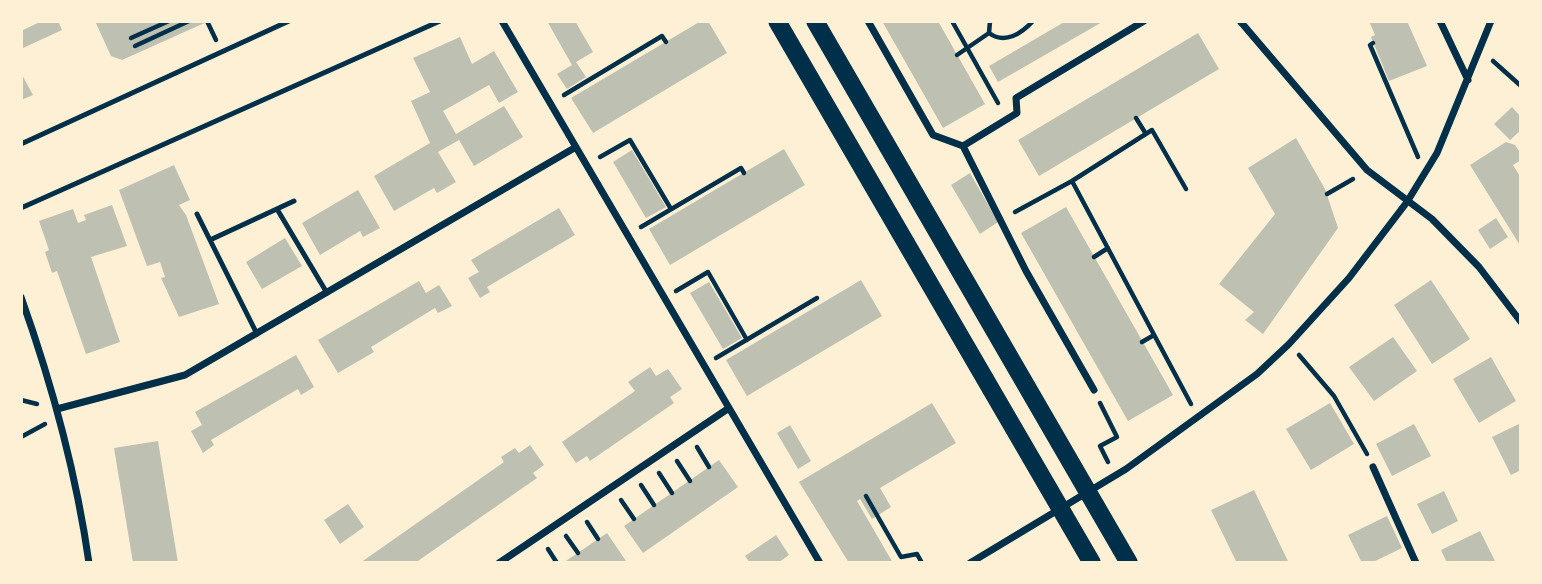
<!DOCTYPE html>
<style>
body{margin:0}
#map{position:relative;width:1542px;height:584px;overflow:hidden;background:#fdf0d5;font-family:Arial,sans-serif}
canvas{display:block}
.frame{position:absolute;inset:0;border:23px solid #fdf0d5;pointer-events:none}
</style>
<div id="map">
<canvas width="1542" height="584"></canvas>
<div class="frame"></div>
</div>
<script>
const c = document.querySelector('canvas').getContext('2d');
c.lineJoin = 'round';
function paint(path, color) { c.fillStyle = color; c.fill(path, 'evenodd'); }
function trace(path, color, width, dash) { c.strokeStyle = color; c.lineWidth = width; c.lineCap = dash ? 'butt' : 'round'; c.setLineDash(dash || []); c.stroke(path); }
const building = new Path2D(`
 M42,21H58L62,30L21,49V31Z
 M95,21H209L122,60L111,56Z
 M547,21H575L593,52L576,62L586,77L567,89L557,74L572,65Z
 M701,21H708L727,53L593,133L571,98Z
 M882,21H938L985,104L943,128Z
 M1066,21H1104L998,82L989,66Z
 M1369,21H1407L1427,66L1389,81L1371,37L1375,35Z
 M1198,33L1219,69L1039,176L1018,140Z
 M460,37L472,64L494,51L518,92L499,103L489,85L443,111L456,134L504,106L523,137L474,166L459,140L438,152L456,182L437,193L434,188L394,211L374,176L430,143L411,101L430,92L413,58Z
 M21,73L33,95L21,100Z
 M1512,107L1521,117V130L1510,140L1494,124Z
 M1296,138L1325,189L1338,228L1263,334L1245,320L1254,312L1219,284L1275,214L1248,168Z
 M1506,142L1515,145L1521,154V160L1513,165L1521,178V247L1470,165Z
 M784,149L805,185L670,265L649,229Z
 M632,150L666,207L646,218L613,162Z
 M174,165L190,200L179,205L186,215L219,304L179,317L161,278L165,277L160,262L147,266L119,190Z
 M970,173L998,222L980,234L951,185Z
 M358,190L380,228L363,237L360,231L320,255L302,223Z
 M112,205L127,246L91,257L120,342L86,354L57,271L52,273L45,252L49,250L39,221L73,209L78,223L86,220L84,215Z
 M1066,207L1173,395L1128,421L1021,233Z
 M559,208L575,235L487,287L490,292L480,298L468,278L479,272L471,260Z
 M1496,218L1508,237L1490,249L1478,230Z
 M285,238L302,266L262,289L246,262Z
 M861,280L882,316L747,396L726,360Z
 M1431,280L1470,339L1432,364L1394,305Z
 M419,281L426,293L439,285L452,306L438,313L435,308L371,347L374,352L338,373L318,340Z
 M709,282L742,338L723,349L690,293Z
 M1393,337L1417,371L1374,401L1349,367Z
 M296,355L314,387L301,395L298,389L211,440L214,445L203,453L191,431L202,425L195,412Z
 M1491,357L1516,401L1479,423L1453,379Z
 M650,367L656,376L668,369L682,389L670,397L674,403L590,461L587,456L576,463L562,442L635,391L628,382Z
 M932,403L956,443L880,488L891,507L872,519L860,499L857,501L893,563H849L799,482Z
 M1330,403L1354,444L1311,470L1286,429Z
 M1521,423V470L1511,475L1492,437Z
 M1414,424L1431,456L1392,476L1376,444Z
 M790,425L811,461L798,469L777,433Z
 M158,441L178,563H133L114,448Z
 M530,445L544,465L533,473L537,478L415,563H360L504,462L501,457L515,448L519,453Z
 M719,460L738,487L643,553L624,526Z
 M1254,490L1284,553L1289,563H1237L1211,510Z
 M1444,491L1458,521L1432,534L1417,504Z
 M348,504L364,527L340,544L324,520Z
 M1387,516L1402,548L1371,563H1362L1348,535Z
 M1480,531L1496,563H1447L1441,550Z
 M607,533L626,561L563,563Z
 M776,535L789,555L778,563H750L745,556Z`);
const path = new Path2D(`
 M207,21L216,40
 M952,21L998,103
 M990,21L989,33C1005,45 1022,33 1033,21
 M131,38L169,21
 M1373,43L1370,45L1418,157
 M135,46L189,21
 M957,55L989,33
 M1493,61L1521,86
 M564,95L662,36L666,42
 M1136,118L1146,134
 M600,157L630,140L671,209
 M1072,181L1152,130L1186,189
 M1327,194L1353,179
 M1015,212L1072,181L1191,404
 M641,227L741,168L744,173
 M1094,257L1108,248
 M676,291L708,272L747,340
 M1142,342L1154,335
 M1299,355L1334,396L1367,454
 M716,358L817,298
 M21,400L37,404
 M1100,403L1117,437L1100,446L1108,462
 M21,437L45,424
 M697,447L709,467
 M677,461L690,481
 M659,473L672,493
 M641,485L654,505
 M866,496L901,557L917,554L922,563
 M621,500L634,519
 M587,522L598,539
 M566,536L578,553
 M548,549L557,563`);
const service = new Path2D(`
 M21,144L289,21
 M21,208L440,21
 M277,209L327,293
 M197,214L257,334
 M210,240L294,201`);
const minor = new Path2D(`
 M502,21L820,563
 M868,21L933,135L963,146L1026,271L1094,390
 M1240,21L1367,170L1432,219L1479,267L1521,322
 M1440,21L1468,80
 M963,146L1017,113L1016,98L1144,21
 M21,297C52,384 76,472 89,563
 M57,409L185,375L576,147
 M1373,467L1416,563
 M499,563L729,408
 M970,563L1126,469L1257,374L1289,344L1349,278L1407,202L1437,153L1491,21`);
const primary = new Path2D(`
 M777,21L1092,563
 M815,21L1129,563`);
paint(building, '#bec0b2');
trace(path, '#003049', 4.5);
trace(service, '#003049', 5);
trace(minor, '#003049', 7);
trace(primary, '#003049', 18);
</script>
